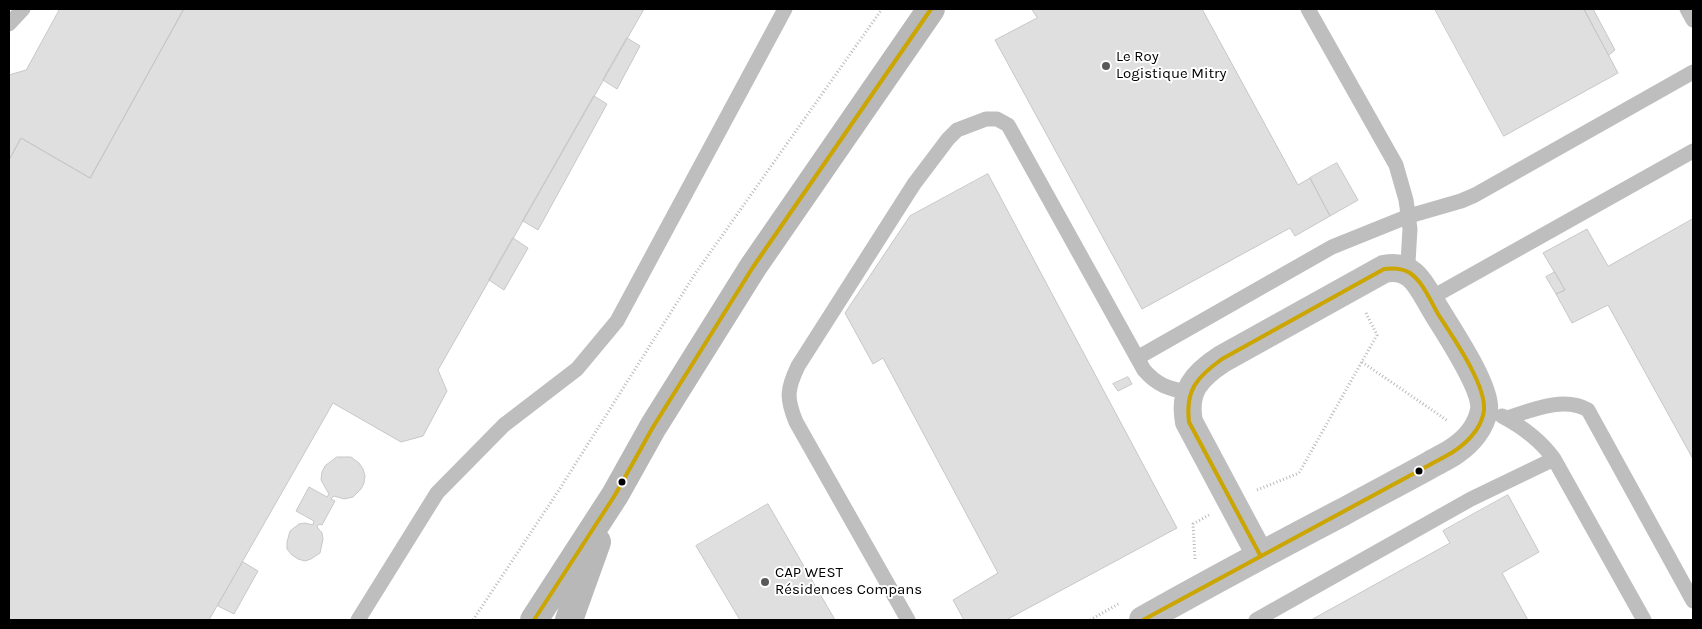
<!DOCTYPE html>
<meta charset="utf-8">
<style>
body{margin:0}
#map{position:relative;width:1702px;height:629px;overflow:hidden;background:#fff;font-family:Karla,sans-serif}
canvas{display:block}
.frame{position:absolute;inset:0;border:10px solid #000;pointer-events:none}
</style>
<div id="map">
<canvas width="1702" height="629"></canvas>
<div class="frame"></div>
</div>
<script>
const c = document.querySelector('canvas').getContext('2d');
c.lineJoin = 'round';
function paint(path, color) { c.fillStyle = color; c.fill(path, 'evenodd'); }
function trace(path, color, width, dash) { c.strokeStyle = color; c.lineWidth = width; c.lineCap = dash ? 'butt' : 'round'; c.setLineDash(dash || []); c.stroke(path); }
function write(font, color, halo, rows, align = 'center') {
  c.font = font + ' Karla,sans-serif'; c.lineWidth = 4; c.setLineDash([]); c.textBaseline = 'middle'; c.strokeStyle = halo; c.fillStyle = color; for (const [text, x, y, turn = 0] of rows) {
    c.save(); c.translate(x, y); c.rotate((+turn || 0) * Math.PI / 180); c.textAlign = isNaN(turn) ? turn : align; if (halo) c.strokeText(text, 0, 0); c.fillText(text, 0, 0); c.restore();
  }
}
const building = new Path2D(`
 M60,9H184L90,178L21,138L9,160V75L26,70Z
 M184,9H644L438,370L447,391L423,436L401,442L333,403L209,620H9V160L21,138L90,178Z
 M1032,9H1202L1298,185L1310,178L1330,216L1295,236L1290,228L1142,309L995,40L1037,18Z
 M1435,9H1584L1618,73L1504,136Z
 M1584,9H1593L1615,50L1609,55Z
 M627,38L640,46L617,89L603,80Z
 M594,96L607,104L538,230L523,221Z
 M1337,163L1358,200L1330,216L1310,178Z
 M988,174L1177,528L1006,620H964L953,600L998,573L883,358L873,364L845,313L910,216Z
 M1693,219V459L1608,305L1572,323L1556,294L1565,290L1543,253L1587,229L1608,266Z
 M513,238L528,248L504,290L489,280Z
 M1555,272L1565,290L1556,294L1546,277Z
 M1128,377L1132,384L1118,391L1113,384Z
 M337,457H351L359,463L363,469L365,476L364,483L361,489L353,497L344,499L334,496L331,499L335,501L322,525L319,524L317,527L322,533L323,539L320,553L311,559L305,561L298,559L292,555L287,549V542L290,531L299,524L305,523L313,525L314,521L296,511L309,487L327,497L329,494L321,480L322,472L325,466Z
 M1508,495L1539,552L1502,573L1528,620H1311L1450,543L1443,531Z
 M768,504L798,556L835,620H740L696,546Z
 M243,562L258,571L234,614L218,606Z`);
const path = new Path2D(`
 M1362,362L1448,421
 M1257,490L1299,473L1377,335L1365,311
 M1195,559L1193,524L1209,515
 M473,620L559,490L695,274L882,9
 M1090,620L1120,603`);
const lane = new Path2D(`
 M1308,9L1396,165L1406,200L1410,229L1408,262L1405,269
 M1687,9L1693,20
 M9,24L23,9
 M1429,299L1693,151
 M1137,358L1332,247L1409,216L1461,201L1475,195L1693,72
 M1502,416C1521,426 1541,441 1554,459L1644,620
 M1507,418C1532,410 1564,396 1588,410L1693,601
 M358,620L437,493L504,425L577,369L617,321L785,9
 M908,620L796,422C786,398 787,389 798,366L914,184L948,139L957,130L986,119H997L1008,125L1144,370C1158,386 1168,388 1189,393
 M1256,620L1471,499L1554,459`);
const street = new Path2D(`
 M1143,620C1209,583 1276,547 1343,512C1372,496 1401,481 1430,465C1438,460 1448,456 1456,450C1469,441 1481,427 1484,410C1487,388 1449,332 1437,312C1423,290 1415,262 1384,269L1222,359C1196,376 1183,391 1189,422L1260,555`);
const secondary = new Path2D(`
 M534,620L615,495L653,427L753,267L931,9
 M569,620L597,542`);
const bus1 = new Path2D(`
 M534,620L615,495L653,427L753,267L931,9
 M1143,620L1446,456C1463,447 1482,430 1484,410C1486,384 1452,336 1438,314C1430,300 1423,282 1410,273C1402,268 1393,268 1384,269L1222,359C1197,377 1185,390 1189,422L1260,555`);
const markers = [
 [1106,66,5,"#595959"],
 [1419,471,4.5,"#000"],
 [622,482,4.5,"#000"],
 [765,582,5,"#595959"]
];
const poiNames = [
 ["Le Roy",1116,57],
 ["Logistique Mitry",1116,74],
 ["CAP WEST",775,573],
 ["Résidences Compans",775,590]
];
paint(building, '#dfdfdf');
trace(building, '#c7c7c7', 1);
trace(path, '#b9b9b9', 3, [1, 2.5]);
trace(lane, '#bebebe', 15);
trace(street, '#bebebe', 28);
trace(secondary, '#b8b8b8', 28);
trace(bus1, '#cba500', 4);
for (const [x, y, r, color] of markers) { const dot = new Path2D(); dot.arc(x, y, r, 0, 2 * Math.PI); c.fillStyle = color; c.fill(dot); trace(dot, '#fff', 2); }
write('15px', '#000', '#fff', poiNames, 'left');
</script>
